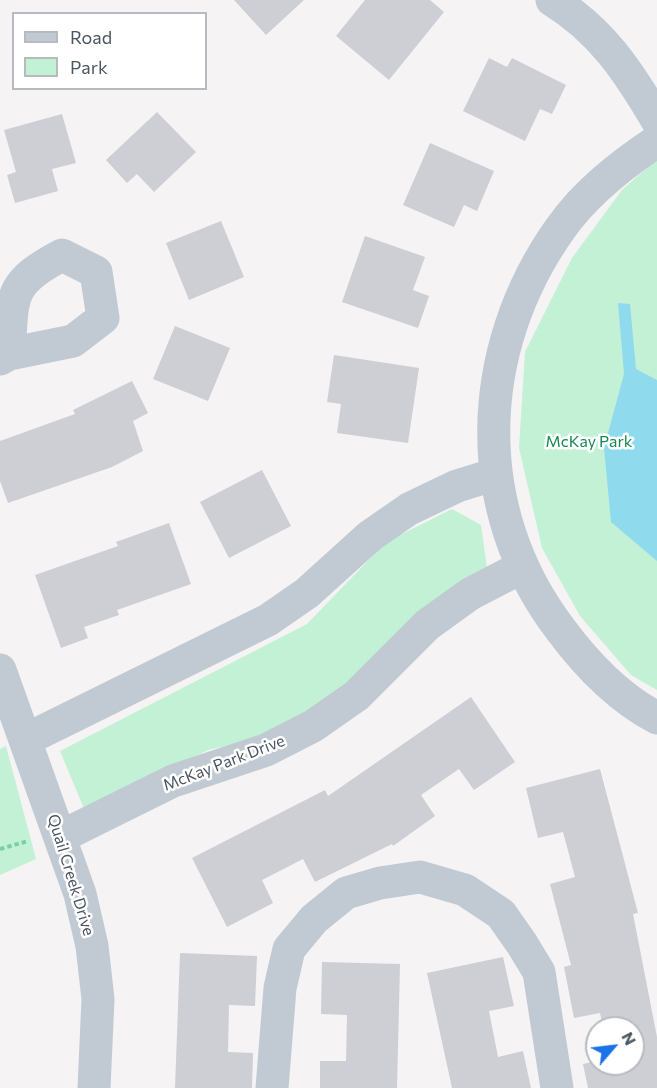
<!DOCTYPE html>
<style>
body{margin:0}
#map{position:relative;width:657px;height:1088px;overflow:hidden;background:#f5f3f3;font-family:Commissioner,sans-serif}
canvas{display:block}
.legend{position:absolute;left:12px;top:12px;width:195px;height:78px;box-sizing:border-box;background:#fff;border:2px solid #b7bbc0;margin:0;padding:8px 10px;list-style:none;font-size:18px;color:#4a5661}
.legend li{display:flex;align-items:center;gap:12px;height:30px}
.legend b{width:30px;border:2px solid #b7bbc0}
.north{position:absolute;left:585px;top:1016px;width:60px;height:60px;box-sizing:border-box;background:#fff;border:2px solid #b7bbc0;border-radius:50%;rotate:62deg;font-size:16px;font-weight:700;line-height:24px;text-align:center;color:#4a5661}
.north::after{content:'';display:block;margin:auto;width:21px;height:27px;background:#1a73e8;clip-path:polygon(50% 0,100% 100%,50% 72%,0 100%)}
</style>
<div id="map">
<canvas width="657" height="1088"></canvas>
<ul class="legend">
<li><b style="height:8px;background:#c1cad2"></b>Road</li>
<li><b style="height:16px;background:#c3f1d5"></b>Park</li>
</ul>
<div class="north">N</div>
</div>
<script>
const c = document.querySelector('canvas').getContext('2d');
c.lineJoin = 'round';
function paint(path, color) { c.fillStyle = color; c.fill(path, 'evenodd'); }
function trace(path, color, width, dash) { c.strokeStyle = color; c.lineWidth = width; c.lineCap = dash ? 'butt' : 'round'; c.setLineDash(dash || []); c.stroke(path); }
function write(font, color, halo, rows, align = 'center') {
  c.font = font + ' Commissioner,sans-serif'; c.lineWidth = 5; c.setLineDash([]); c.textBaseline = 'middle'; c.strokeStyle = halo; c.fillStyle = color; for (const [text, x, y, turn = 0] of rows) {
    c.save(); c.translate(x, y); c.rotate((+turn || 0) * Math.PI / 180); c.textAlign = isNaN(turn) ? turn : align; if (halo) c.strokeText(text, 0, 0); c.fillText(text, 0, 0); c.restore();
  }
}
const green = new Path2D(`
 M657,159V690L631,675L580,616L542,548L519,448L525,352L572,258L622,190Z
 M452,509L481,525L487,568L350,690L279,734L208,750L85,811L60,751L307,624L386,542Z
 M6,746L36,859L0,875V749Z`);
const water = new Path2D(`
 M618,303L630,304L636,369L657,380V561L611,522L604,448L624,374Z`);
const building = new Path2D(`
 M234,0H304L266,35Z
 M365,0H430L444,12L389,80L336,36Z
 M489,58L507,67L512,58L566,85L552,114L540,109L525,141L463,111Z
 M157,112L196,152L154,192L137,174L127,183L106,160Z
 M62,114L76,163L52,169L58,191L15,203L7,175L16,172L4,130Z
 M430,143L494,171L477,211L464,205L454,227L403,205Z
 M221,221L244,277L189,300L166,243Z
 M365,236L425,257L413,290L429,296L418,328L342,302Z
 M175,326L230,348L208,401L153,379Z
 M334,355L419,368L408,443L337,433L341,404L327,402Z
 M132,381L148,413L133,421L143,451L112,467L8,503L0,481V441L75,414L73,410Z
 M262,470L291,526L229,558L200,502Z
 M169,523L191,584L117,610L119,615L84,627L88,638L61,648L35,575L118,546L116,542Z
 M471,697L515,762L474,790L459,769L421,795L435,816L393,846L392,844L315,882L303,859L262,880L273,903L227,927L192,858L325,790L328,796Z
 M600,769L638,913L633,914L657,1037V1088H588L583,1064L597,1061V1064H633V1028H603L600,1013L574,1018L564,967L571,965L550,884L575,877L563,832L538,838L526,788Z
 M180,953L257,956L255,1006L229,1005L228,1052L253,1053L252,1088H175Z
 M503,957L514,1006L489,1011L498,1057L523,1051L531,1088H452L427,973Z
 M322,962L400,964L397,1088H320V1061H346L347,1015L321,1014Z`);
const path = new Path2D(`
 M0,849L28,841`);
const street = new Path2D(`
 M552,0C602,31 628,71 657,120
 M657,141C621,165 585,193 560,229C474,350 469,510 561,630C587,665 619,698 657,718
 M0,359L9,354L73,341L103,318L96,272L62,255C7,284 13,296 9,354
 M0,670L80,894L92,946L98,999L94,1088
 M25,740L268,620L307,593L370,536L409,509L457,486L496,474
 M60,837L173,781L266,750L313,726L356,696L427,625L470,594L522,567
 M272,1088L280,988L289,949L314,919L346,893L380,883L420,877L465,890L501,914L522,944L539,972L557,1088`);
const parkNames = [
 ["McKay Park",589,442]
];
const streetNames = [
 ["McKay Park Drive",224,763,-21],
 ["Quail Creek Drive",71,875,73]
];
paint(green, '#c3f1d5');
paint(water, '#90daee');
paint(building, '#cdcfd5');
trace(path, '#7ad0a6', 4, [4.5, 3]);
trace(street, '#c1cad2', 33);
write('16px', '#17864f', '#fff', parkNames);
write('16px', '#4a5661', '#fff', streetNames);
</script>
